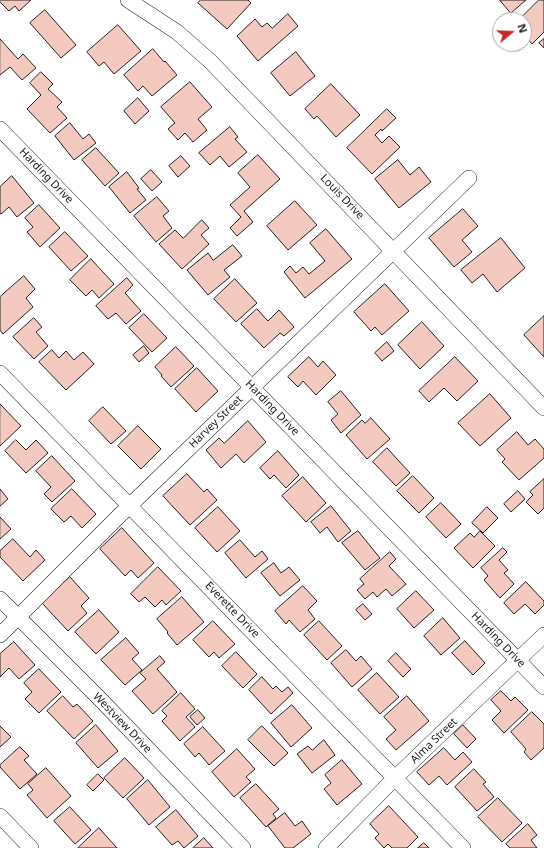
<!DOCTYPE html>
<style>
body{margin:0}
#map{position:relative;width:544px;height:848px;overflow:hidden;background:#fff;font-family:"Noto Sans",sans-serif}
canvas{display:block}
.north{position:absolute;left:492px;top:12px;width:40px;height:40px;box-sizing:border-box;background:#fff;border:1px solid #a7a7a7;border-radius:50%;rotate:71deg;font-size:11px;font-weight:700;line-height:16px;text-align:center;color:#222}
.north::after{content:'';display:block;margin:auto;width:14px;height:18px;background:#c62828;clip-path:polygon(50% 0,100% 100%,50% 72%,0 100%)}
</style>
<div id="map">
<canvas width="544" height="848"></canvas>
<div class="north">N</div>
</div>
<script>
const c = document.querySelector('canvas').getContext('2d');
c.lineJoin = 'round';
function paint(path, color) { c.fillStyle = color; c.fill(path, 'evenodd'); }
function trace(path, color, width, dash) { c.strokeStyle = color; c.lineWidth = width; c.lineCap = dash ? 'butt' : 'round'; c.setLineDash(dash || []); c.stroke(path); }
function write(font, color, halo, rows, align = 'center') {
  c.font = font + ' "Noto Sans",sans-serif'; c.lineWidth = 3; c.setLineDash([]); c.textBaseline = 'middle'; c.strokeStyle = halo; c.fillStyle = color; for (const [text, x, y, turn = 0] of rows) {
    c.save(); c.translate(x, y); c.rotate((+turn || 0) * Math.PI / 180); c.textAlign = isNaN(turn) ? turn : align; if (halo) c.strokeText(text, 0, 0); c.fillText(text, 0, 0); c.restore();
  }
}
const building = new Path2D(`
 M0,0H31L19,11L15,6L9,11L0,2Z
 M201,0H248L251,3L227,29L198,3Z
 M500,0H526L511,13Z
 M539,0H544V32L532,44L525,36L531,30L524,23V20L520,19Z
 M45,10L76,45L61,58L30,23Z
 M288,14L298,26L258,61L237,36L255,19L262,27L267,23L272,28Z
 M118,25L141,51L114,74L104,62L99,66L87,52Z
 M0,39L18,59L23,54L36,68L22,80L10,67L0,75Z
 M544,39V48L539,43Z
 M153,49L164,62L165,61L177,75L152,96L143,86L138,91L124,75Z
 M296,52L315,76L290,96L271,73Z
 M41,72L53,84L48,89L62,102L57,107L67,118L50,133L27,109L41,95L30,83Z
 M190,82L212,107L198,119L207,130L193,142L185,133L178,140L168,129L175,123L161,107Z
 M331,84L360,115L336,137L317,116L314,119L305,109Z
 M138,98L149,111L135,124L124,111Z
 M387,109L396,118L382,131L381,129L375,135L382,143L389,136L400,147L372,174L347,148Z
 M70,123L83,139L89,134L96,143L74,160L55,136Z
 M230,127L238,137L235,139L247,152L229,167L220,156L210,165L199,153Z
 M96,148L119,173L105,186L82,160Z
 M258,155L280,179L244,211L253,222L237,236L230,228L241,217L230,205L250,187L238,173Z
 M181,156L190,166L178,177L169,166Z
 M398,160L410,175L419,167L431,182L399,208L375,179Z
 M151,170L162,182L152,191L141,179Z
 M127,172L139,188L137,189L146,200L130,213L109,187Z
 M12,176L34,203L17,217L9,207L1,214L0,213V187Z
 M157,197L169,211L163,216L172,228L156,242L134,216Z
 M295,201L317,225L288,250L267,226Z
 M39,205L60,228L40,247L27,232L33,227L25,218Z
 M463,209L478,226L462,240L472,252L454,267L429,238Z
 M202,220L209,228L201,235L209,244L182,269L159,244L175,230L183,238Z
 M326,229L352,259L305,298L284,272L290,266L296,273L303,267L309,274L325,261L310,243Z
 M65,232L88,256L71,271L49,247Z
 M501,238L525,268L497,292L483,274L472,283L461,270Z
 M233,245L242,256L224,270L230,277L208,295L187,270L208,253L213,260Z
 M91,259L114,284L99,298L92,290L86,296L70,280Z
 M24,276L35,289L26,298L33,307L3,334L0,330V297Z
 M127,278L133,285L125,293L141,311L126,324L116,313L108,319L96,306Z
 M235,279L257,303L236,322L214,299Z
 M385,284L409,311L382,335L375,327L371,331L354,312Z
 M257,309L268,321L279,310L294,327L284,336L280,333L264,348L241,324Z
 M144,314L167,338L152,352L129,328Z
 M544,316V357L524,335Z
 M34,318L42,327L36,332L48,346L34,359L13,337Z
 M422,322L444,346L420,369L398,345Z
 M387,342L394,351L382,361L375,353Z
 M144,346L149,353L139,362L133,355Z
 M176,347L194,366L171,387L161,376L162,375L155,367Z
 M52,350L59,358L66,351L74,360L83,352L94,364L66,390L39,362Z
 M309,357L318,367L323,361L336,375L316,395L303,381L298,387L288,377Z
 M455,357L478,381L457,401L444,388L429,402L419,391Z
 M197,368L218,391L196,412L175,389Z
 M341,391L361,415L341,433L331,420L338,414L328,402Z
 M490,394L511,418L480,446L458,423Z
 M0,404L21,426L0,446Z
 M103,407L126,431L111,444L89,421Z
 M371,418L390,439L367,459L346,435L362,420L365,423Z
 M248,421L266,442L244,463L236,454L221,468L206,450L219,438L224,443Z
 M138,426L161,449L141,469L118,446Z
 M517,432L528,445L535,439L544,449V458L519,480L502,462L505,459L497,450Z
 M16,440L26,450L36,440L48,453L26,473L5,451Z
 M387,448L410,473L396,486L373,462Z
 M278,451L299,475L286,488L274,475L270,479L260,468Z
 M52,456L75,481L52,502L44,494L51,487L36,471Z
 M187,474L204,492L207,489L217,500L190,525L163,496Z
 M413,476L434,498L419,513L397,491Z
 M303,477L326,503L306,522L282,496Z
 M544,479V508L538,514L526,502L533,495L530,492Z
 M0,489L8,499L0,506Z
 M72,489L96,514L82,528L71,516L64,522L51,509Z
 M518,491L525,499L511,512L504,504Z
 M441,503L461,524L446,538L426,517Z
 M331,506L351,531L338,542L327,527L320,533L311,522Z
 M218,507L240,531L217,552L195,528Z
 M487,507L498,518L483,533L472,523Z
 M0,517L11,529L0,539Z
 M122,528L154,563L138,578L131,570L125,576L100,549Z
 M358,531L380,558L365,570L342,543Z
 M480,531L495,546L473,568L454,548L470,533L474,537Z
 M13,539L30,557L36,550L45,560L23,581L0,557V551Z
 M240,540L255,557L262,551L268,559L246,578L225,553Z
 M503,548L507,552L499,560L508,570L504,573L514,584L500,598L484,580L488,576L481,568Z
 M390,552L396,559L389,566L406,584L392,596L386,589L377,597L373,592L365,599L357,590L364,584L360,579Z
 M274,563L281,573L289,567L300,580L280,596L261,573Z
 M158,567L181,591L166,605L162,600L155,607L145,597L139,602L131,594Z
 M70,577L89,598L81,606L87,613L68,631L42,603Z
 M526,582L544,601V605L535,614L525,604L514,614L504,603Z
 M303,586L317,601L308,610L315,619L300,632L289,620L286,624L275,611Z
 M416,591L434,610L414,628L397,609Z
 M182,597L204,622L177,645L167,633L168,632L157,619Z
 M363,604L372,614L365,620L356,610Z
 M99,610L119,632L96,654L75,632Z
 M443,618L460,638L441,655L424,636Z
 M213,621L235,644L219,658L214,652L209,657L193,640Z
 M319,621L342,646L327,660L304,635Z
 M126,638L139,653L132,659L142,670L125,685L101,660Z
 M465,641L485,663L473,675L452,653Z
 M14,642L35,665L19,679L9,668L0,677V654Z
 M346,650L356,661L361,656L372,669L352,687L331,663Z
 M236,652L257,674L243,688L222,666Z
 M396,653L411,669L403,677L388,661Z
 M160,656L165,662L157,669L177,692L153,714L132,691L146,679L140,673Z
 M39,669L61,692L39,713L25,699L32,692L24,683Z
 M377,673L399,697L380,714L358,690Z
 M262,677L273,689L276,686L282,692L288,687L293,693L271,714L249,690Z
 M501,691L511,701L515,697L528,710L504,733L492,720L501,711L491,700Z
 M181,693L195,709L186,717L195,727L180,741L162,721L167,716L162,711Z
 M63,696L73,707L77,704L93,721L74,739L47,711Z
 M407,696L429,721L396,750L386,739L396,730L384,717Z
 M292,705L312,728L291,747L271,723Z
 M198,710L205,718L197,725L190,717Z
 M532,712L544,724V748L531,760L524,752L526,749L511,732Z
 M96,725L118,751L98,768L76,743Z
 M463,725L476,739L467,748L454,734Z
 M0,726L11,737L0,747Z
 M262,726L288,753L274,766L248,740Z
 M203,727L225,751L209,765L199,753L195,757L184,744Z
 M324,740L335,755L312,773L297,754L308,746L312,750Z
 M20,747L29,756L24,760L37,774L20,789L0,767V765Z
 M444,748L455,760L463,752L472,762L447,785L439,776L429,785L417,772Z
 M237,749L255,769L246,777L251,782L234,797L212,772Z
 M125,758L144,778L123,798L104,778Z
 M342,760L362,784L337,805L324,789L331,783L325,775Z
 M46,768L71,796L47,818L27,795L33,790L28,784Z
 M474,769L486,782L483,784L494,797L477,811L455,787Z
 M98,774L104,780L93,791L87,785Z
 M148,780L170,807L149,825L127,799Z
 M256,784L279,809L273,814L276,818L266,827L240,798Z
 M498,798L522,823L502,842L478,817Z
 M389,806L418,837L407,848H392L388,844L384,848L375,838L379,834L370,824Z
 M70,807L91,830L75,844L54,821Z
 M176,810L198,836L184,848L178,841L172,845L156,827Z
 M285,813L295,826L302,821L311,834L293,848H285L268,826Z
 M528,824L537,835L531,840L537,848H510L506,844Z
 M99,828L117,848H78Z
 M204,838L213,848H193Z
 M424,843L429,848H418Z`);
const minor = new Path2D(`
 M128,0L177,32L210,61L544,408
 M0,129L544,687
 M0,373L463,848
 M0,599L101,700L243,848
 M0,635L119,516L469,178
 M0,816L31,848
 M326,848L395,778L544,635`);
const streetNames = [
 ["Harding Drive",46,176,46],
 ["Louis Drive",342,197,46],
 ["Harding Drive",272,408,46],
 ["Harvey Street",216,422,-44],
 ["Everette Drive",232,610,46],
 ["Harding Drive",498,640,46],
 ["Westview Drive",122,723,46],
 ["Alma Street",434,741,-44]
];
paint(building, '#f3c9c0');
trace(building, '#222', 1);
trace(minor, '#222', 16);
trace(minor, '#fff', 15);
write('11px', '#222', '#fff', streetNames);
</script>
